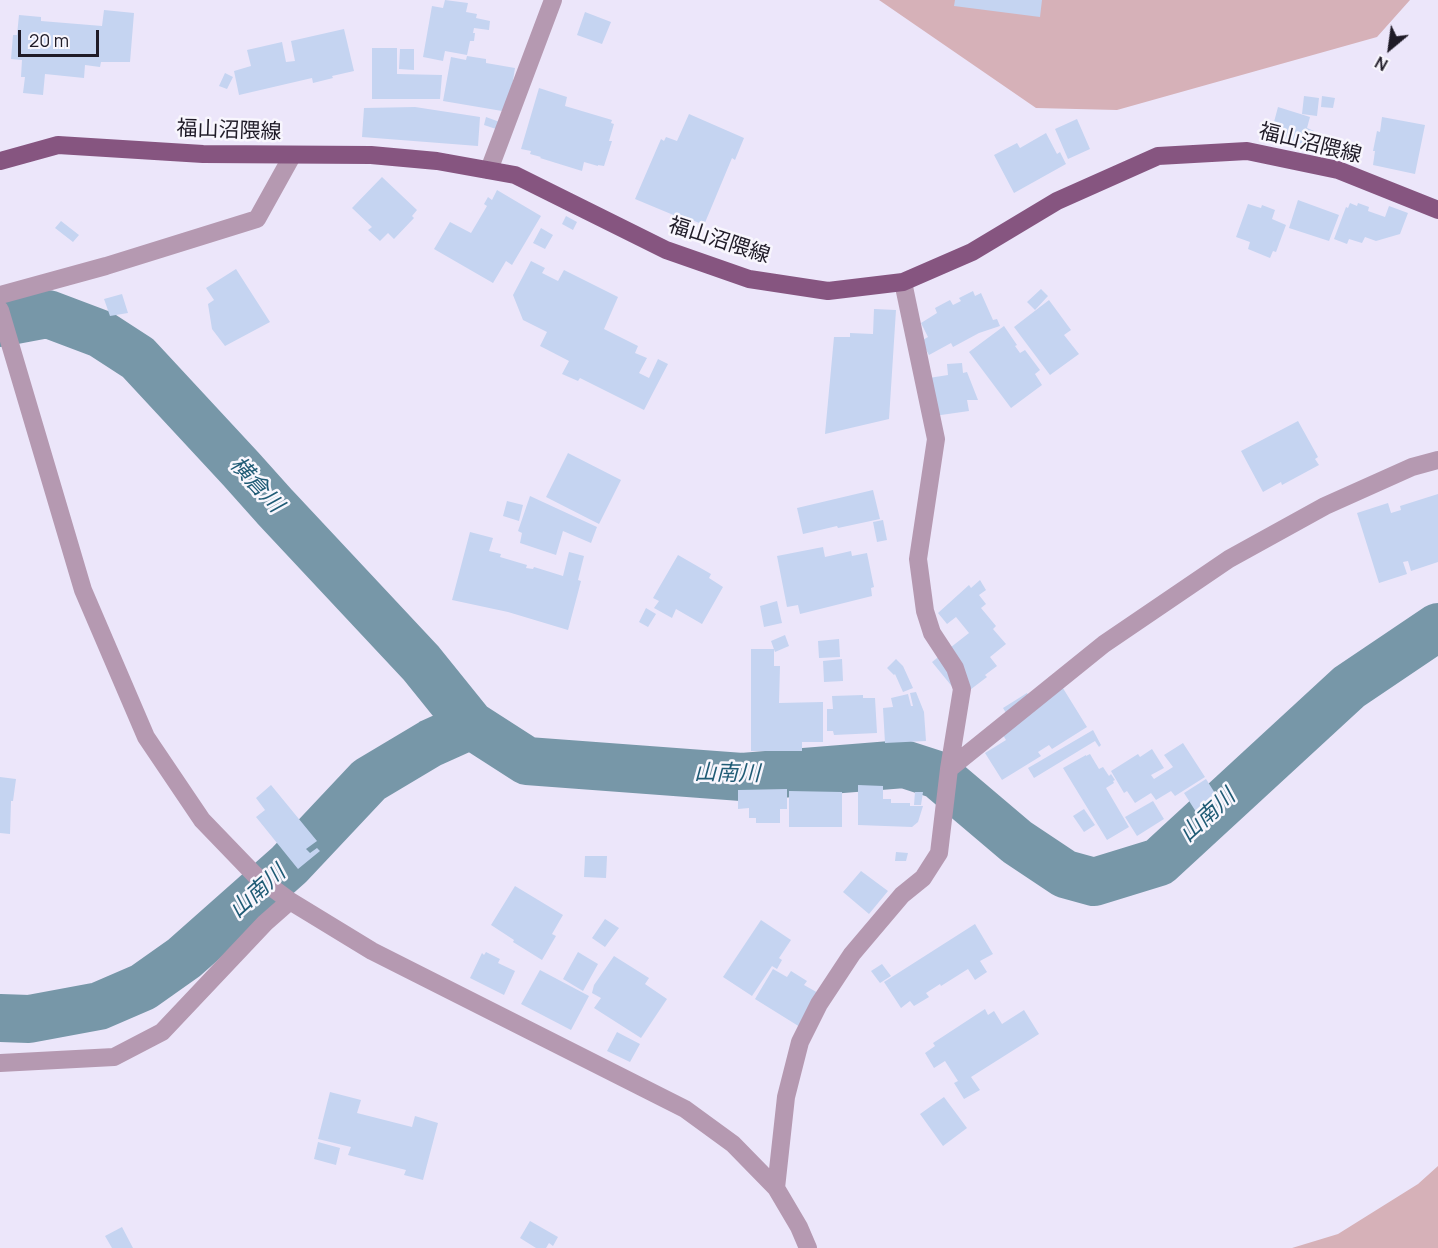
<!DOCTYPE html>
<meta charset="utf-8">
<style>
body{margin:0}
#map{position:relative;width:1438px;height:1248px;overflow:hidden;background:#ece6fa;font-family:Manrope,sans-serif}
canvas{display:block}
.north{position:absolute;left:1360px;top:18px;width:60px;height:60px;-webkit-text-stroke:4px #f8f6fd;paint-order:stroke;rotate:209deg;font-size:16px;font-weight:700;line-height:24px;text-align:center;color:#1f1b27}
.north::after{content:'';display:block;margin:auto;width:21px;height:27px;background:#1f1b27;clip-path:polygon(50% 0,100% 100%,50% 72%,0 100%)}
.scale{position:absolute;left:18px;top:30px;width:81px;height:27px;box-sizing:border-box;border:3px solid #1f1b27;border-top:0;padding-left:8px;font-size:18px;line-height:21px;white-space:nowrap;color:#1f1b27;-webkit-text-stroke:4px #f8f6fd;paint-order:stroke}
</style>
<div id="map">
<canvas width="1438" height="1248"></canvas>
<div class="north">N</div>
<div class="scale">20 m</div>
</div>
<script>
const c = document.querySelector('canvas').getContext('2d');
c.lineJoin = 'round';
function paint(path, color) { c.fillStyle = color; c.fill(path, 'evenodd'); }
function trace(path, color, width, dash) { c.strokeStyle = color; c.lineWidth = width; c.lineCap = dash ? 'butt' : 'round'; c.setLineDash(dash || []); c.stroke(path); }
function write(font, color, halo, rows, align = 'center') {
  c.font = font + ' Manrope,"Noto Sans JP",sans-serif'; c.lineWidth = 5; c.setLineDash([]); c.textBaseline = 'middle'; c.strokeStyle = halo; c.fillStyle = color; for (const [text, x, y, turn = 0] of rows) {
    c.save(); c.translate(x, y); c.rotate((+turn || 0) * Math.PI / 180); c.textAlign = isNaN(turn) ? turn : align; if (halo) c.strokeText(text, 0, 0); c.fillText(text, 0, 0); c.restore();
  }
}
const forest = new Path2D(`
 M879,0H1410L1377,37L1117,110L1036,108Z
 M1438,1166V1248H1292L1338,1234L1418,1184Z`);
const river = new Path2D(`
 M0,323L48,314L101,334L138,358L241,469L275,507L421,663L471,725L527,761L742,777L904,764L938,775L1017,842L1065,874L1094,882L1159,862L1349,687L1438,627
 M0,1018L29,1019L99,1006L143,987L184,958L289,865L369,780L431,743L471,725`);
const building = new Path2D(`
 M445,0L468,3L466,12L477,14L476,18L490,21L489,30L474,28L473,33H475L474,41H470L467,55L445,51L443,61L423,57L432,6L443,8Z
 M955,0H1042L1040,17L954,6Z
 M104,10L134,13L130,62H101L100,67L85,65L84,78L45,74L43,95L23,93L25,77H21L22,60L11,59L13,35H17L19,15L41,17V21L102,26Z
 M585,12L611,22L602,44L577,35Z
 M344,29L354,71L332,76L333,78L313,83L312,78L239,95L234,71L251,66L247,50L282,42L286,62L295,61L291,41Z
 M372,48H397V74L442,75L440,99H372Z
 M400,49H414V70L399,69Z
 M467,56L486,59V63L515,68L508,112L443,101L451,57L466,60Z
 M225,73L233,77L227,89L219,86Z
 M539,88L567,97L565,106L612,120L611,123L614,124L609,141H612L604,166L598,165V166L584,162L582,171L540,158L541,157L530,154L531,151L521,149Z
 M1304,96L1319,98L1317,116L1302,114Z
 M1322,96L1335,98L1333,108L1321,107Z
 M415,107L480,117L478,146L362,137L364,108Z
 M1278,107L1310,117L1307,128L1314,131L1310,146L1266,133L1269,120L1274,122Z
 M689,114L744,138L735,160L732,158L704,225L685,217L683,219L635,199L661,139L664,141L666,137L677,141Z
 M486,117L505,124L502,131L484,125Z
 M1382,117L1425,125L1415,174L1373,165L1375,151H1373L1377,131L1380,132Z
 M1077,119L1090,149L1068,159L1055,129Z
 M1046,133L1057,154L1060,152L1066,164L1014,193L994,155L1017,143L1020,148Z
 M382,177L417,210L412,216L414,218L394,239L388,233L380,241L368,230L372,227L352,208Z
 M497,190L541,216L512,265L506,261L493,283L434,249L450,222L471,233L487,206L484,204L488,197L492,200Z
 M1298,200L1339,215L1329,241L1289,228Z
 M1350,203L1357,206L1358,203L1369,207L1368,211L1385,217L1389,206L1408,213L1400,234L1376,241L1365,237L1362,243L1349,239L1347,244L1334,239L1346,207L1348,208Z
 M1248,204L1261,208L1262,205L1275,210L1272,219L1286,225L1276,252L1273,251L1270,258L1248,249L1250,242L1236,237Z
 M566,216L577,222L573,230L562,224Z
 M61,221L79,235L73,242L55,228Z
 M541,228L553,235L545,249L533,243Z
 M531,261L545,268L542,273L558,281L564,270L618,297L604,329L638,346L635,353L647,358L639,373L649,378L658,359L668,364L644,410L580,378L578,381L562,374L569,361L540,346L547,332L523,320L513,295Z
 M236,269L270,322L225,346L212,329L208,304L214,300L206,288Z
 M1041,289L1048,296L1035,310L1027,302Z
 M973,291L975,296L981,293L993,320L997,319L1000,326L979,333L953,347L951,343L929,355L921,341L928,337L921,323L937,313L935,308L950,300L953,305L961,301L959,298Z
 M122,294L128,313L110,316L104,299Z
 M1049,300L1071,330L1064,335L1079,354L1050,375L1014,327Z
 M874,309L896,310L889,419L825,434L834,337H850V333L873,334Z
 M1004,326L1017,345L1015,346L1020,353L1025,350L1040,370L1035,374L1042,385L1011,408L969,352Z
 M962,363L963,373L967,372L978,400H967L969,411L934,416L929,378L948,375L947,364Z
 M1298,421L1318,457L1315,459L1319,465L1282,485L1281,482L1263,492L1241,451Z
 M568,453L621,480L599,524L546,497Z
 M873,490L880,519L838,528L837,526L803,534L797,508Z
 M1438,494V562L1411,571L1408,561L1403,562L1407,574L1379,583L1357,513L1388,503L1391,513L1401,510L1400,506Z
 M530,496L597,527L591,543L563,531L556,555L520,543L522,533L518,531Z
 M507,501L523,505L519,521L503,516Z
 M883,520L887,540L877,542L873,522Z
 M470,532L493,538L489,551L501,554L500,557L527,565L526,568L533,569L534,567L563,576L569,552L584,556L578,580L581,581L568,630L508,612L452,600Z
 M823,547L825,557L851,551L852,556L867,553L874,587L871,588L872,596L800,614L798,605L787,607L777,556Z
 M678,555L711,574L709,578L723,587L702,624L676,609L672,618L654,608L659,601L653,598Z
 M980,580L986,590L979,595L986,604L981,608L996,626L993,629L1006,644L990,657L997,666L985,675L987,677L962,696L959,695L932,662L969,633L956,617L947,624L938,613L969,585L971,588Z
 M777,601L782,623L764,627L760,606Z
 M646,608L656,614L648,627L639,622Z
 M785,635L789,646L775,652L771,641Z
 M839,639L840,657L819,658L818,641Z
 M751,649H774V666H780L779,703L823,702V742H802V751H751Z
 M842,659L843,681L824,682L823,661Z
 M896,659L903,666L913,688L903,692L895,674L894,675L887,668Z
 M1061,685L1087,727L1052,749L1049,745L1038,752L1041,756L1002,780L985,753L1006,740L1000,730L1012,723L1003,708L1027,693L1033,702Z
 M916,692L924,712L926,741L885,743L883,708L893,707L891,698L908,694L911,706H913L910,693Z
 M863,695V698H875L877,733L834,735L833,731H827V709H833L832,696Z
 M1093,730L1101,745L1099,747L1095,741L1034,778L1028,768Z
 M1183,743L1205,777L1175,796L1171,791L1156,800L1151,793L1135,803L1127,791L1124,793L1111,771L1138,754L1140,757L1152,749L1164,768L1151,775L1154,779L1173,767L1164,755Z
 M1090,754L1099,769L1103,767L1109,776L1111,774L1115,780L1113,781L1114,783L1106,788L1129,827L1107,840L1063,768L1086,755V756Z
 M0,777L16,779L13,801H11L10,834L0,833Z
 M1206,779L1220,801L1198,815L1184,793Z
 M271,785L317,841L306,849L310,853L317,848L320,851L298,869L256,817L265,810L256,798Z
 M858,785L883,786V799H891V803H910V806H923L918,822L912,827L858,825Z
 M787,789V809H780V823H756V818H749V808L738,809V790Z
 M789,791L842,792V827H789Z
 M915,792H923L921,805H914Z
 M1153,801L1164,819L1137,836L1125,817Z
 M1084,809L1095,825L1084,832L1073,816Z
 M896,852L908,853L906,861H895Z
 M585,856H607L606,878L584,877Z
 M861,871L888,891L869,914L843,892Z
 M515,886L563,915L552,934L556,936L542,960L513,942L514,940L491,925Z
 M605,919L619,928L605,947L592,938Z
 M761,920L791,940L779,958L782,960L777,969L772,966L752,996L723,977Z
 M975,924L993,954L980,961L987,972L975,980L968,969L941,986L940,984L926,993L929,997L914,1006L910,1001L901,1008L884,982Z
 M486,952L500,959L498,963L515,971L504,995L470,978L482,953L484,955Z
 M578,952L598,964L583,991L563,979Z
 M614,956L649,978L645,984L667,999L641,1038L594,1008L601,998L592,993L594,985Z
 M882,964L891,976L880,983L871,971Z
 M773,969L787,977L791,971L807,981L804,985L820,994L800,1027L755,999Z
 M540,970L589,996L571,1030L521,1004Z
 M985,1009L988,1015L994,1011L1002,1024L1024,1010L1039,1034L971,1077L980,1090L964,1099L954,1083L958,1081L945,1061L934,1068L925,1053L935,1046L933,1043Z
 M617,1032L640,1044L630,1062L607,1051Z
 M330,1092L361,1100L357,1113L412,1127L415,1116L438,1123L423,1180L404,1175L406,1170L348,1155L351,1147L318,1139Z
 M944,1097L967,1128L943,1146L920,1114Z
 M318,1142L340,1148L336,1165L314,1159Z
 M530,1221L558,1237L553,1246L549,1243L546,1248H536L520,1238Z
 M122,1227L133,1248H112L105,1236Z`);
const minor = new Path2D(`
 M489,170L553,0
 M0,295L106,266L257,219L292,156
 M0,310L83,590L146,737L202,820L255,875L290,901L372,951L685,1109L733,1144L776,1188L799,1227L808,1248
 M949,769L1104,644L1229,559L1325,506L1412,467L1438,460
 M0,1063L114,1057L162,1032L265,923L290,901
 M776,1188L786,1097L800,1042L819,1004L852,954L902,895L923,878L939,853L949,769L962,689L955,668L932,633L925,611L918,559L936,439L903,282`);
const major = new Path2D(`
 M0,161L58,145L203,154L371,155L437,161L515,175L666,250L749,279L828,291L903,282L972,252L1057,201L1158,156L1247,151L1338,170L1438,210`);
const streetNames = [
 ["福山沼隈線",229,131,2],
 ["福山沼隈線",1310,144,14],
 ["福山沼隈線",719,241,18]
];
const waterNames = [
 ["横倉川",256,485,47],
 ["山南川",727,774,1],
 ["山南川",1208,816,-43],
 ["山南川",258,892,-42]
];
paint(forest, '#d6b1b8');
trace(river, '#7797a8', 48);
paint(building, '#c5d4f1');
trace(minor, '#b599b1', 18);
trace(major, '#865580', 18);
write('21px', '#1f1b27', '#f8f6fd', streetNames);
write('italic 22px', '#1f5b75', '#f8f6fd', waterNames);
</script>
